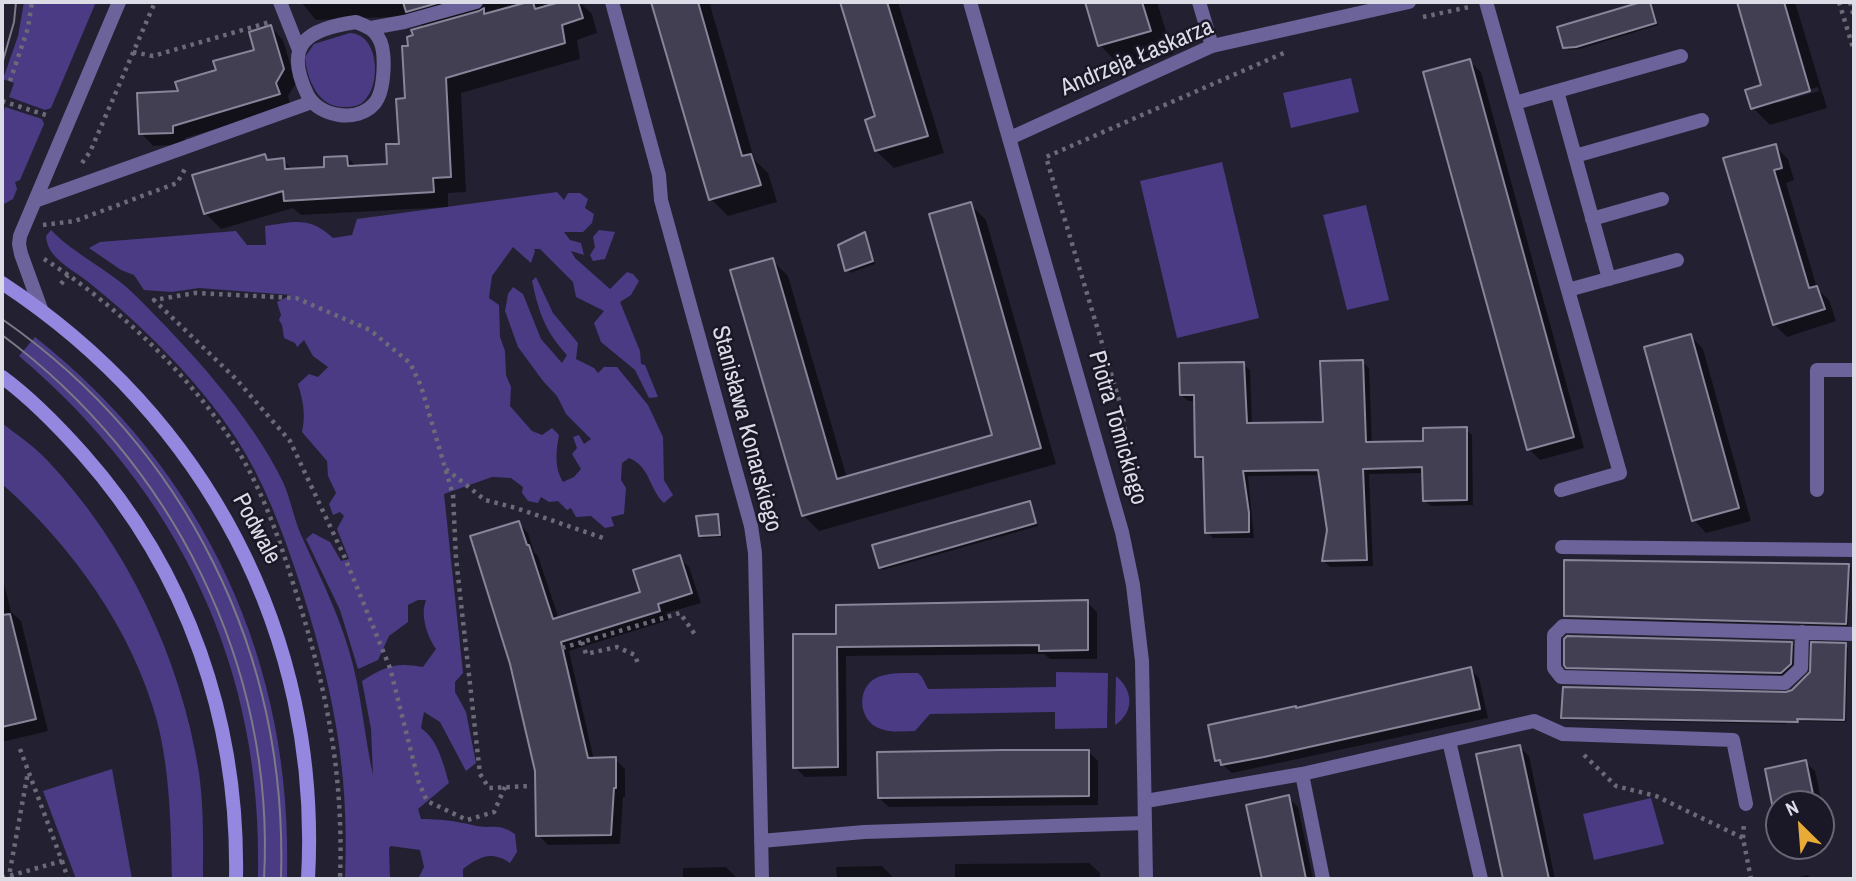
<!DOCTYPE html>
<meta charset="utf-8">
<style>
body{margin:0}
#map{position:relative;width:1856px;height:881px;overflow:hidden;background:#232131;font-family:"Archivo Narrow",sans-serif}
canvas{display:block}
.frame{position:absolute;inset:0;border:4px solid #dcdce7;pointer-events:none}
.north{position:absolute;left:1765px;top:790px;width:70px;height:70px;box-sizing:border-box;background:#1a1827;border:2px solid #686674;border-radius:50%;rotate:335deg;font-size:19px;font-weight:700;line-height:28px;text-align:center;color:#dcdce7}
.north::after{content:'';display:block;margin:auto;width:24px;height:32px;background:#e8ab37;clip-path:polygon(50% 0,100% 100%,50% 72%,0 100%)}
</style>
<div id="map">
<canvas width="1856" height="881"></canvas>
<div class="frame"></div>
<div class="north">N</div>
</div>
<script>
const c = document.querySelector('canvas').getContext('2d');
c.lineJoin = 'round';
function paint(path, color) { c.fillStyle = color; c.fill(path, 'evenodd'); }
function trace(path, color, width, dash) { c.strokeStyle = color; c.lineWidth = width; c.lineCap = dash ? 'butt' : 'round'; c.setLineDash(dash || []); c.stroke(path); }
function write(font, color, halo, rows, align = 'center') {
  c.font = font + ' "Archivo Narrow",sans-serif'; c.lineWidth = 5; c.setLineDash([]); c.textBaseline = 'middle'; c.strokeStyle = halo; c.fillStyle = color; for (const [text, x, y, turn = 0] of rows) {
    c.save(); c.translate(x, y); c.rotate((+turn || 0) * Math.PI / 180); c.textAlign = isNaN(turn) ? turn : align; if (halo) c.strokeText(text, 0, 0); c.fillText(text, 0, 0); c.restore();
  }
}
const green = new Path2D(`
 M24,2H96L51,108L45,110L9,97L14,83L3,79L18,36Z
 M350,33C378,34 382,82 365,100C360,106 353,107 346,107C319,109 307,80 305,57L314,44Z
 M1351,78L1359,112L1291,128L1283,93Z
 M5,107L42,119L44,124L20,180L15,182L17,189L13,199L2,205V118Z
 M1222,162L1259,318L1177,338L1140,181Z
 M557,192L564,200L568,193H580L588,199L585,208L594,214L592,223L583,232H564L570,240L581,243L584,255L571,251L575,258L610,289L627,272L633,274L639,281L631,295L620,302L640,351L641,364L645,365L658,397L649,398L635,370L601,342L594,323L604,311L576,297L573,282L540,249H534L535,251L531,263L513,247L492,276L489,298L499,305L500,337L505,351L506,375L511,387L510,406L532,431L542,435L552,428L559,435C556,451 554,468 563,482L574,477L581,469L572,454L577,448L573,437L579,435L584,444L591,439L566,414L557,396L543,381L518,347L505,311L508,294L513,287L523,294L541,339L562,363L567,355C545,331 539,313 532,281L536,277L553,313L578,343L576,359L594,368L598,373L604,367H617L648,405L663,437L664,480L673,495L664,503C649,489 650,466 629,458L622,463L621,480L626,488L624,514L611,517L614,526L605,528L591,516L576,517L571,508L567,510L558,501L549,502L541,497L538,503L528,501L522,493L523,487L511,478L492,477L444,494L463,673L455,682V692L466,712L476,763L466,771L440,722L424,712L421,728C438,740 443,763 449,783L418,809L421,819C438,819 456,821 472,825C490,830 497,822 515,834L517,852L510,863C491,850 479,857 463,869V879H418L424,867L420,850L391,846L389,848L390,879H345C350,768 332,683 298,578C282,530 264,481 236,438C196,378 143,326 87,281C72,269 47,258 46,236L51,230C75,255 110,270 135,295C188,348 250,414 283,482C291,500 294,520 302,537C321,579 342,620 353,665C362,701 365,739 373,775L371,729L362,681C385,666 396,662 423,667L436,649C427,636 420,615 426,600H418L408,605V622L389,636L378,660L358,669L340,610L306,539L313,533L330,542L341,561L349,559L337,529L344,516L340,512L333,515L329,504L336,493L328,476L327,461L302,432C306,414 303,401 298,384L309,374L318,377L328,367L313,356L304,340L297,347L295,343L284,338L282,325L279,320L281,315L277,302L291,295L199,288L172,292L144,290L134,275L121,270L89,248L100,242L236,231L247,245H266L265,226C295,222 309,216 333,238L352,235L357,219Z
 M1366,205L1389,300L1347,310L1323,215Z
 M599,230L615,232L605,259L593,261L590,255L595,247L593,237Z
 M35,337C204,470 294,664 287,879H258C264,668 179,492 19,356Z
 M2,423C17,435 34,446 47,460C127,545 181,658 199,773C204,808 203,844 203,879H172C171,827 170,771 157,721C132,629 72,546 2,484Z
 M1056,672L1108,673L1107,728L1055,729V712L930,714L915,731C904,731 892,733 881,729C858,722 855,687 878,677C890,672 906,673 918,673L922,677L928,689L1056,687Z
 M1116,676C1133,690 1135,712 1115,725Z
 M112,769L132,879H76L43,791Z
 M1651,798L1664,844L1594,860L1583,814Z`);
const shadow = new Path2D(`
 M301,2H543L545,8L565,2H579L592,14L597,33L577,40L580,59L461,93L466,192L448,193V207L301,215L293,208L221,229L205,213L265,156L270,161L283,160L294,171L326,169L347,157L357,167L389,165L401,145L407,100L410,47L425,28L412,16L316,20Z
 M653,2H719L710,5L728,67L754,159L768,173L777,202L728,216L711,199Z
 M842,2H898L944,153L894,168L876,151L877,118Z
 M1087,2H1157L1173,54L1123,69L1100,45Z
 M1647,2L1652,4L1658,25L1580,49L1568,50L1565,47L1559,28Z
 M1739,2H1795L1827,108L1770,125L1753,108L1764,86ZM1818,87L1819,91L1777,103V99Z
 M271,27L283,40L296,83L288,96L291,107L185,138V144L153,146L141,133L180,92L256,51Z
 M1469,61L1481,72L1584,448L1540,460L1529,449Z
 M1775,146L1788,159L1794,180L1786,183L1817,288L1829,300L1836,321L1787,337L1774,324L1726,160Z
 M970,204L986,220L1056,464L819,531L803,515L772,260L788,276L847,478L994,436Z
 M865,234L875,264L850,273L840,246Z
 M1691,336L1703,349L1751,521L1706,533L1694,520Z
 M1362,362L1369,368L1372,444L1425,443L1466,429L1472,435L1473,505L1431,506L1424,500V473L1369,474L1373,566L1330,567L1324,561L1328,530L1321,475L1248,476L1254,538H1213L1207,532L1203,462L1197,456L1196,401H1188L1181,395L1243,364L1250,370L1252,425L1325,424Z
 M1029,503L1038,526L883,570L880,567Z
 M717,516L720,519L722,537L703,538L701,535Z
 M519,523L528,533L534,552L538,556L559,619L642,593L679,557L689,567L701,603L666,613L669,620L569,651L594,760L615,759L625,769V797H623L620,844L548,845L538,835L537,771Z
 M1848,566L1851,568L1848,626L1569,618L1566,616Z
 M2,575L11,612L21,621L48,731L2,742Z
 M1087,602L1097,612V659H1050L1044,654L846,656L847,776L805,777L795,767L838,636Z
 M1791,644L1794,646L1793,667L1784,675L1570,669L1565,664Z
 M1845,645L1848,648L1846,722L1787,721L1786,724L1565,720L1563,718L1786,694L1793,692Z
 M1470,669L1479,678L1488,718L1232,773L1217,760L1297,709Z
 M1519,746L1529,756L1555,879H1505L1478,755Z
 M1089,752L1098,761V805L889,807L879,798Z
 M1805,762L1815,771L1830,839L1821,841V804H1779V826L1767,770Z
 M1288,797L1298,807L1313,879H1264L1248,806Z
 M1089,863L1100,873V879H955V864Z
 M882,866L895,879H837L836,867Z
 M726,867L738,879H683V868Z
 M1808,875L1812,879H1786Z`);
const building = new Path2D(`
 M403,2H441L406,12Z
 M528,2H533L535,9L560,2H578L583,18L562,25L565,43L446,78L451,177L433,178L434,192L284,201L283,191L204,214L192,175L265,154L267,160L284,158L285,169L324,167V157L347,156L348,166L387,164L386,144H399L396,99L405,98L402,46H408L407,37L413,35L411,30L479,11L484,8V14Z
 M651,2H698L742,156L751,154L761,185L709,200Z
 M840,2H887L928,136L875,151L865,120L875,116Z
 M1085,2H1142L1151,31L1098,46Z
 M1641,2H1650L1656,23L1576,47L1563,48L1557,27Z
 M1737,2H1784L1810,91L1751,109L1745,90L1761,85Z
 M271,25L284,69L276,83L280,94L173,126V133L139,134L137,93L178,91L175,82L216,70L213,61L254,50L249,32Z
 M1470,59L1574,437L1527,450L1423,72Z
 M1776,144L1782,168L1774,170L1809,288L1817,286L1825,309L1773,325L1723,158Z
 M971,202L1041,448L802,516L730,270L773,258L837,479L992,435L929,214Z
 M865,232L873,261L845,271L838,245Z
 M1691,334L1739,508L1692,521L1644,347Z
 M1363,360L1366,442L1423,441V428L1467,427V500L1423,501L1422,467L1363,469L1367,560L1322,561L1327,530L1318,470L1243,471L1249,513V532L1205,533L1203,457H1195L1194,395H1180L1179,363L1244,362L1247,423L1323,422L1320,361Z
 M1030,501L1036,523L879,568L872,545Z
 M718,514L720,535L699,536L696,516Z
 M519,521L527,545H529L553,619L640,592L633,570L680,555L692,593L658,604L660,611L561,642L588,758L616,757V788H614L611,835L536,836L535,771L510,664L470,536Z
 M1564,560L1849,564L1846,624L1564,616Z
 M1088,600V650L1039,651V645L837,647L838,767L793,768V634H836V605Z
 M10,614L36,719L2,727V615Z
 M1567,636L1792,642L1791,664L1781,673L1566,668L1564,665V639Z
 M1811,642L1846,643L1844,720L1797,719L1798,722L1561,718L1563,687L1786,692L1792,690L1810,672Z
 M1471,667L1480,709L1264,757L1221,765L1220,760L1215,761L1208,725L1296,706V708Z
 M1520,745L1549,879H1503L1476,754Z
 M1003,750H1089V796L878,798L877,752Z
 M1806,760L1815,804H1772L1765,769Z
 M1289,795L1306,879H1262L1246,805Z`);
const path = new Path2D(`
 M1839,2L1854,51
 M1850,2L1854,17
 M1423,17L1469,7
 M133,52L153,56L270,22
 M10,81L28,28L32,2
 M2,101L49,116
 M82,163L90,152L155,2
 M43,225L75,221L177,183L186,167
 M44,259C119,306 200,384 244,461C265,499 280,541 293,583C326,685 344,772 340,879
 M61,284L68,275
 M1122,410L1134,495
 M1107,414L1122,410L1046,157L1286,52
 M446,469L485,500L516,508L606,539
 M582,642L586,654L617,647L635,655L638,664
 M562,648L680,613L696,636
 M1584,755L1616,786L1656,796L1743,838L1751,879
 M505,787L494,812L467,820L427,801L419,783L390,668L345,558L290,441L236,379L154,300L195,293L296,298L370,330L410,363L421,386L453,495L456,558L480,774L489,788L530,786
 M1743,838L1744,822
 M62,861L68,879
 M2,878L62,861L20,749
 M12,879L9,876L28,772`);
const service = new Path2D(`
 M1199,2L1212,46
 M1486,2L1620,473L1561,490
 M1557,91L1609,279
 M1515,103L1681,56
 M1575,156L1702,120
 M1592,219L1662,199
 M1568,290L1677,260
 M1817,490V370H1854
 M1562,547L1854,550
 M1802,632L1801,668L1785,683L1561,677L1554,668V635L1563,626L1854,634
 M1449,741L1481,879
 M1302,774L1323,879
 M1146,801L1302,774L1534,721L1563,734L1733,740L1746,804`);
const minor = new Path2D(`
 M280,2L299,50
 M612,2L659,175L661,200L751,526L755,553L762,879
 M970,2L1122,532L1133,585L1142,661L1146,879
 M356,22C365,26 373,28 378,37C387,50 385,92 374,104C357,123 320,117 308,96C282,43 308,29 356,22Z
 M371,28L404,22L476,2
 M1010,138L1212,46L1409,2
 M35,201L312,102
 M41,309L21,254L19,244L20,236L119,2
 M761,841L864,832L1145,823`);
const secondary = new Path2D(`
 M2,283C205,416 322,635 308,879
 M2,377C32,399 58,426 83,454C188,572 239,722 236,879`);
const tram = new Path2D(`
 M2,64L14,22L16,2
 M2,319C187,448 288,654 281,879
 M2,335C172,461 276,666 264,879`);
const streetNames = [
 ["Andrzeja Łaskarza",1137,58,-23],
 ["Piotra Tomickiego",1117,428,74],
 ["Stanisława Konarskiego",746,429,75],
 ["Podwale",256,529,62]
];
paint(green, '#4a3b84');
paint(shadow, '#0007');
paint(building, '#413f51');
trace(building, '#878599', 2);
trace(path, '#6b6a78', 4.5, [3.5, 5]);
trace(service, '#6b639a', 14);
trace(minor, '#6b639a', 14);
trace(secondary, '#9487df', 14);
trace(tram, '#7b7a87', 2);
write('24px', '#dcdce7', '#1a1827', streetNames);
</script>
